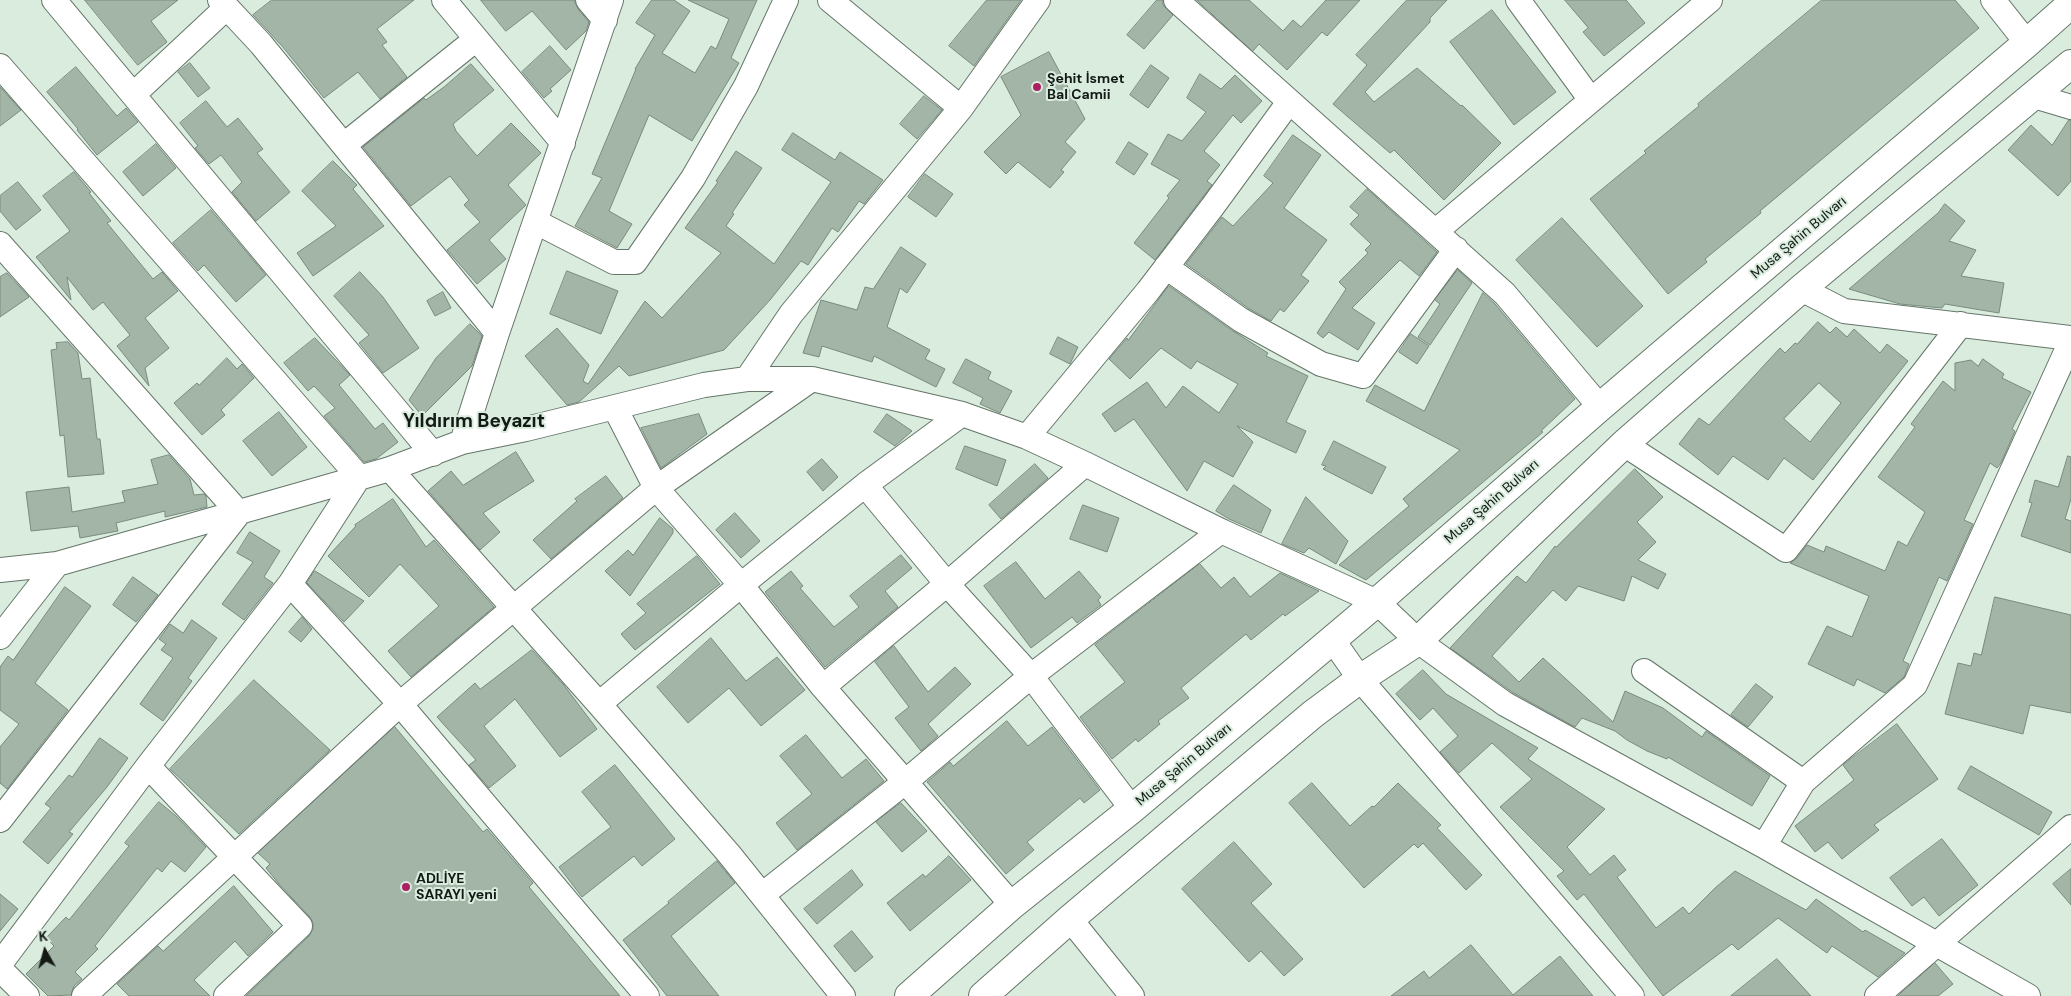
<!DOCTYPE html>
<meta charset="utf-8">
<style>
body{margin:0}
#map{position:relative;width:2071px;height:996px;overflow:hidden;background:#d9ecde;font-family:"DM Sans",sans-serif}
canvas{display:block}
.north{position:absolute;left:20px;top:926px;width:50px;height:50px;-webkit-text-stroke:4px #d9ecde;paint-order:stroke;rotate:353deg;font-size:14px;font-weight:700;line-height:20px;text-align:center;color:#131a15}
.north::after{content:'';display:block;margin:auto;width:18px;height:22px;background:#131a15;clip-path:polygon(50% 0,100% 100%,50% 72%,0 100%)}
</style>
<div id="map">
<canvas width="2071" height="996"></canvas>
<div class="north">K</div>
</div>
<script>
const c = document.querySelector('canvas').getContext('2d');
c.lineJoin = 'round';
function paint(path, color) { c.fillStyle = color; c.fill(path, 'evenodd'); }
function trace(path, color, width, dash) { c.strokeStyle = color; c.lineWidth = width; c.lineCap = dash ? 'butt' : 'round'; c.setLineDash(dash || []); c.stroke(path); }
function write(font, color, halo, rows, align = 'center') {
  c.font = font + ' "DM Sans",sans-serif'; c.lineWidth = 4; c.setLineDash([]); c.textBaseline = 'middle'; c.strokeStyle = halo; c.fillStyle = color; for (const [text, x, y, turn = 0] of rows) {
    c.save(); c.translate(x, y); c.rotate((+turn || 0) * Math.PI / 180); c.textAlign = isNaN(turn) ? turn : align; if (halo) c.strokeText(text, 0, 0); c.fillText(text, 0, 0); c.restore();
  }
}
const building = new Path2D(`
 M85,0H178L151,21L167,42L138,65Z
 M272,0H414L377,29L387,42L382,45L407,77L380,99L358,72L324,98L282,46L253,15Z
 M481,0H574L578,9L589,22L586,31L566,50L532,11L506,31Z
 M652,0H674L690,11L662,53L695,73L711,46L716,49L729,19L688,0H757L731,58L739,63L692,141L649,115L609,211L632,224L617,248L575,226L602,178L592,174L636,69H635L655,35L636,23Z
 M987,0H1021L974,66L949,46Z
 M1157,0H1163V5L1173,15L1144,49L1127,35Z
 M1197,0H1249L1283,31L1293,20L1301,27L1326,0H1360L1327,36L1322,32L1287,70L1259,44L1253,51Z
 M1407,0H1447L1430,18V22L1365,92L1374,102L1417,68L1461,106L1462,105L1501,143L1444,200L1394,150L1390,153L1333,104L1367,65L1356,55Z
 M1565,0H1626L1645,23L1604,56L1583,32L1588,28Z
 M1822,0H1955L1979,28L1760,211L1761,213L1705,259L1707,262L1668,294L1590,199L1646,153L1644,151L1699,106L1698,104Z
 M1492,10L1556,92L1514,125L1450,42Z
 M550,46L571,70L550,89L552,91L544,98L522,72Z
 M1049,52L1085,119L1065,142L1076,152L1061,170L1064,172L1050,188L1018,162L1006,174L984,152L1021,115L1001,77Z
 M190,63L210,88L198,97L178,72Z
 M471,64L494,90L453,124L456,131L477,156L511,123L541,153L508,185L526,205L489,240L506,259L477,284L447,250L480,222L464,205L469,200L450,176L411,206L363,147L424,98L426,100L444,87Z
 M1151,65L1169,78L1148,108L1130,95Z
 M76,67L117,116L126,108L138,122L97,155L77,130L78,129L47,92Z
 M1200,74L1221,89L1235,75L1262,101L1241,123L1233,115L1204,151L1220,165L1207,181L1212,185L1155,260L1134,243L1169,198L1167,196L1180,180L1151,164L1168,134L1182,141L1206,112L1187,98Z
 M0,87L21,110L0,126Z
 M924,96L942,110L917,139L900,124Z
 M206,101L227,127L238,118L263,149L257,153L290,192L256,221L232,192L242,182L221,155L209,164L195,148L198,146L180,123Z
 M2069,120H2071V181L2058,196L2008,150L2031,125L2052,145Z
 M793,133L835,160L840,152L883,180L864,204L859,201L838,232L832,228L808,265L801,261L770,300L724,350L629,376L619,366L579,402L567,405L525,356L557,328L589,365L583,381L588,384L645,301L662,318L721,253L685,228L718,182L716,181L736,151L762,168L732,213L734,214L726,226L774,264L831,182L782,150Z
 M1293,135L1321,155L1284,208L1327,240L1301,275L1309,281L1284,312L1280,309L1271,321L1248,308L1186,264L1222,217L1233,226L1273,183L1264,176Z
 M1129,142L1148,154L1134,175L1116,163Z
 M156,144L176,168L143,196L123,172Z
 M333,161L357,185L353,189L384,226L313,276L297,253L336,226L302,191Z
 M74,172L91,192L89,193L111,221L107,223L153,279L162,272L178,291L145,318L169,348L145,368L149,386L117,346L130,335L103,302L93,310L67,277L71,300L36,257L70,231L43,196Z
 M925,174L953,194L936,217L908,197Z
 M18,182L41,210L16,230L0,211V196Z
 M1367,189L1437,252L1419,276L1400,260L1352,308L1375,323L1358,350L1329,332L1323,338L1317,333L1346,289L1339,282L1368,253L1365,250L1371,244L1350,224L1359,215L1350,207Z
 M1945,204L1965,221L1949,241L1976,250L1961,276L2004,283L1999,313L1945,304L1942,308L1900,304L1849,289L1938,213Z
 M211,210L266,275L236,302L204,265L198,271L173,243Z
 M1562,218L1643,306L1597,347L1516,260Z
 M901,247L926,264L907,293L900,288L887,327L930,350L925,359L945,369L936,387L874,356L872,362L822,346L819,357L803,353L821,300L857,310L865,287L873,289Z
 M1458,270L1472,283L1430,345L1418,337L1440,304L1435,300Z
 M567,271L618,291L601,334L550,314Z
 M360,272L383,297L419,348L383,373L359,343L369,335L334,296Z
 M7,273L29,297L0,317V277Z
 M1169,286L1233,331L1268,353L1266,356L1308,376L1286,422L1306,431L1296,453L1237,426L1253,442L1233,477L1204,461L1187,491L1134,419L1115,432L1102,414L1147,382L1166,408L1183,386L1219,413L1238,384L1197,361L1191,369L1161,348L1130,379L1109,359L1127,338L1128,340Z
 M443,292L451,308L435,316L427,301Z
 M1483,293L1495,304L1575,399L1541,431L1543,432L1366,580L1339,565L1409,506L1403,499L1460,450L1366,401L1375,385L1424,411Z
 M1818,322L1830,333L1836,327L1847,337L1854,329L1880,353L1887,344L1908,361L1813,480L1784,458L1768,480L1733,456L1718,475L1679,444L1699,418L1709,425L1780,348L1785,353L1795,343L1797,344ZM1819,383L1841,403L1810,442L1784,419Z
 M470,324L482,336L472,366L422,416L409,400L436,358Z
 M1411,334L1429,346L1417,364L1399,352Z
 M1058,337L1078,347L1070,364L1050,354Z
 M315,338L350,375L339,385L375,429L383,423L398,442L376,459L364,462L324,416L335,408L314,386L308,391L284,363Z
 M68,342L78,353L82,379L90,378L97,439H100L104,474L68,477L64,435L60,436L51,350L57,349L56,343Z
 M227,358L237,369L242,364L254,378L221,410L225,415L202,435L174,403L197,383L199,385Z
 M966,359L991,372L988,379L1012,391L1000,413L980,404L983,398L953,383Z
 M1983,359L2004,374L2002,378L2031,392L2012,429L2015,431L2001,463L1997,468L1990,463L1964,520L1973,524L1947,581L1939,577L1903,661L1909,664L1904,677L1885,693L1857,679L1854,686L1808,664L1827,626L1852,637L1869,596L1790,563L1797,558L1807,545L1824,552L1826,546L1885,571L1898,541L1907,546L1925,512L1878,477L1915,427L1911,424L1943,381L1955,391V363L1971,360L1978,366Z
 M279,412L307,447L272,476L243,441Z
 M699,414L707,434L661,468L641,428Z
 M887,414L912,431L895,446L874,432Z
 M1334,441L1386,467L1372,494L1323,469L1326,466L1322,465Z
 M965,446L1006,460L997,486L956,469Z
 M516,452L534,481L483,513L500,532L480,550L428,491L451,471L463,485Z
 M169,455L190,479L194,495L204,494L206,496L207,507L165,517V511L116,523L118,531L80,538L78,526L31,531L26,492L69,487L72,512L125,502L122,491L158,484L151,460Z
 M2068,456L2071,457V499L2065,519L2071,521V553L2021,536L2032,503L2029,502L2035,480L2058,487Z
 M822,459L838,477L823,491L807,472Z
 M1035,464L1048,478L1001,519L989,505Z
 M1635,469L1663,497L1637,522L1656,542L1638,560L1666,574L1658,589L1632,576L1624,601L1578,586L1566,601L1553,590L1492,656L1519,682L1543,658L1613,722L1625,691L1663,708L1702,737L1706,731L1770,776L1752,806L1668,757L1667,759L1647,751L1627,740L1615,731L1582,718L1575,727L1512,692L1450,648L1517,576L1526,583L1555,546L1556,547Z
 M606,476L623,498L551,559L533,540L577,501L575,499Z
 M1234,485L1271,510L1261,533L1229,519L1216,511Z
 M1306,497L1348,541L1336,564L1309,548L1304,553L1282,544Z
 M393,499L426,547L434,540L494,607L411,677L388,651L439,606L400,564L369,597L328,556L356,526L355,525Z
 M1083,505L1119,518L1107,552L1070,539Z
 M735,513L760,541L741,558L716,530Z
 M660,518L673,529V533L630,596L605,571L628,550L633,555Z
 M250,532L280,551L264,577L273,583L244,620L222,604L253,562L237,553Z
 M901,555L912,568L885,591L898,607L825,667L765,592L791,571L803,586L800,588L834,627L859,607L850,596Z
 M697,556L720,584L635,650L621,634L646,613L637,604Z
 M1016,562L1045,599L1079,571L1101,597L1098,600L1101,605L1077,623L1072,617L1031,648L984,586Z
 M1200,564L1221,588L1234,577L1250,597L1280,573L1319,591L1285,616L1283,614L1251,640L1246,634L1181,688L1189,698L1158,721L1160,724L1138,742L1136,739L1112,759L1080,717L1125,682L1095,645Z
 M315,571L364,601L344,622L307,583Z
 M133,577L158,595L136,622L113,605Z
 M65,587L91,606L35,683L68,710L7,789L0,783V747L19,724L0,710V667L8,656L13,660Z
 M1995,597L2071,615V713L2030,705L2023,734L1945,714L1958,663L1971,666L1974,653L1981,655Z
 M302,617L312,629L301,642L289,632Z
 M192,620L217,638L188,678L192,681L163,721L140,704L173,658L161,650L166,644L159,639L170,624L183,633Z
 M711,638L746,681L777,657L805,690L761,726L729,688L688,723L657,687Z
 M894,646L928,692L955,667L971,684L928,724L938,736L921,751L895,718L909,707L875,662Z
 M532,650L563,684L597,729L560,757L515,699L484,726L516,766L489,788L469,765L476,760L437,717L475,683L480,689Z
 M1423,670L1446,694L1538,748L1528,759L1605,809L1567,847L1590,875L1614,855L1626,870L1617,877L1656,928L1683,907L1689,914L1715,888L1735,871L1806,910L1816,899L1863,932L1865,930L1905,953L1878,977L1832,946L1827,953L1778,918L1738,950L1732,944L1663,996L1584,894L1577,900L1557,876L1564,871L1500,807L1532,779L1492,743L1459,773L1440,752L1458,736L1433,708L1420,720L1396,694Z
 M254,680L330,750L239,834L170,769Z
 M1756,684L1773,697L1748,727L1731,715Z
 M1007,721L1028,746L1052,727L1100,790L1084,803L1080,798L1027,842L1034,850L1006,874L927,782L950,762L953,766Z
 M1897,724L1938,779L1874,825L1879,830L1842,859L1828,842L1815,852L1795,826L1854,780L1843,765Z
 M395,727L483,832L487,829L533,883L529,887L620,996H246L309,936L313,929V923L310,917L279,884L266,868L270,864L258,853Z
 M806,735L842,778L866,759L884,781L797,850L776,823L812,794L780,756Z
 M100,738L128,758L107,787L69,832L73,834L48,864L23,842L51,808L45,804L69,775L72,777Z
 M615,765L675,839L642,866L634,856L582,897L559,867L611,827L582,792Z
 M1971,766L2052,812L2039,835L1958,789Z
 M1312,783L1350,826L1372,806L1374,807L1398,783L1441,825L1437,828L1482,875L1466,890L1423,843L1418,848L1414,844L1364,888L1289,803Z
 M159,802L176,816L206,847L185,872L171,861L162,872L157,868L95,946L98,949L75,972L82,979L74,986L71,995L48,996L26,974L54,946L46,938L66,917L69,920L129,846L125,843Z
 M901,803L927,831L902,852L876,822Z
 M1942,839L1978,885L1939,916L1924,897L1912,906L1890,878Z
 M1234,842L1272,884L1251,903L1303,959L1284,976L1261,951L1249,962L1182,889Z
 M949,856L971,880L910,931L887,903L923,874L925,877Z
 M717,861L735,883L671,936L719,996H667L623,940L669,903L668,902Z
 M2071,869V905L2053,884Z
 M852,870L863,885L817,924L804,909Z
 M234,886L273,932L248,956L235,941L194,980L210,996H129L117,984L158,946L163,951Z
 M0,894L18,909L0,931Z
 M852,931L873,957L855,972L834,946Z
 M1471,945L1513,995L1560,956L1593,996H1391L1424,971L1429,978Z
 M1777,959L1811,996H1731Z
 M1935,963L1953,984L1938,996H1898Z`);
const street = new Path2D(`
 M54,0L433,454
 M220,0L261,44L497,333
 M444,0L563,143
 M588,0L605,20
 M830,0L961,108
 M1176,0L1505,294L1600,407
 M1518,0L1591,100
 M1993,0L2027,43
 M0,66L359,477L290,584L148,766L0,964
 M134,94L226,8
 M2034,96L2071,107
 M344,145L475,40
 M536,222L614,262H635L693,178L746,86L786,0
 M1436,231L1710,0
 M0,244L239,513L0,820
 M1166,267L1241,320L1321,364L1363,376L1456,249
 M1801,289L1844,311L2071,338
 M747,379L791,314L961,108L1038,0
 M615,408L656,488L741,585L823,687L1012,905
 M1027,437L1148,291L1213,206L1289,102
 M462,442L497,333L611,0
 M1624,444L1786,550L1961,324
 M390,469L599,704L729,854L843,996
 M865,485L947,584L1031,676L1132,809
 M0,570L57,564L390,469L462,442L526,429L704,385L747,379H812L962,414L1027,437L1085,464L1221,531L1377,602L1418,641L1505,704L1764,846L2028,996
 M290,584L400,704L647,996
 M0,637L57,564
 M1332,639L1360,679L1632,996
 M1644,671L1803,782
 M823,687L947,584L1085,464
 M599,704L741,585L865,485L962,414
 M148,766L300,926L226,996
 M1764,846L1803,782L1915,685L2071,341
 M762,895L905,782L1031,676L1221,531
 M1070,919L1132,996
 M0,969L27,996
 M84,996L400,704L656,488L812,379
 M1877,996L2071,827`);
const primary = new Path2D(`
 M909,996L1012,905L1132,809L1377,602L1600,407L2027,43L2071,4
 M983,996L1070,919L1313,714L1360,679L1418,641L1624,444L1801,289L2071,64`);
const markers = [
 [1037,87,5,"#aa2063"],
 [406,887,5,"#aa2063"]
];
const poiNames = [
 ["Şehit İsmet",1047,79],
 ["Bal Camii",1047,95],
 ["ADLİYE",416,879],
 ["SARAYI yeni",416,895]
];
const streetNames = [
 ["Musa Şahin Bulvarı",1799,238,-40],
 ["Musa Şahin Bulvarı",1492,502,-41],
 ["Musa Şahin Bulvarı",1184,765,-40]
];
const districtNames = [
 ["Yıldırım Beyazıt",474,422]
];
paint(building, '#a3b5a7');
trace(building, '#798b7d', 1);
trace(street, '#657669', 26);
trace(primary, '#657669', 30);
trace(street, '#fff', 24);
trace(primary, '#fff', 28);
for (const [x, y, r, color] of markers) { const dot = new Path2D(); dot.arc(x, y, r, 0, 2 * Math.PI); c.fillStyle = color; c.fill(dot); trace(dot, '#d9ecde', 2); }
write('bold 14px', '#131a15', '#d9ecde', poiNames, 'left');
write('14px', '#131a15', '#d9ecde', streetNames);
write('bold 19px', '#131a15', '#d9ecde', districtNames);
</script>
